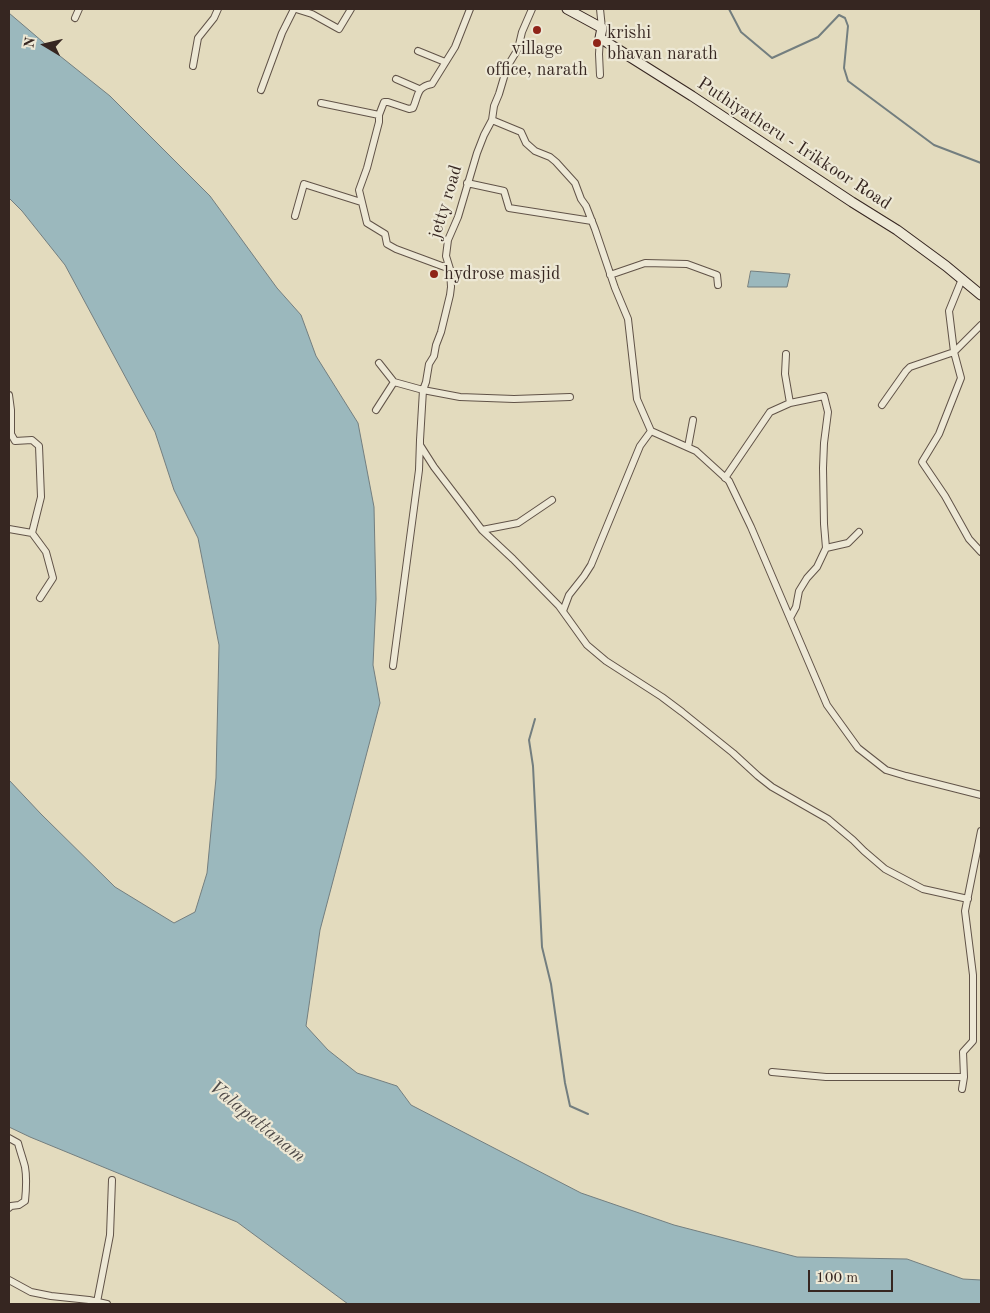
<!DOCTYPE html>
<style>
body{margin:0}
#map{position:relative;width:990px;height:1313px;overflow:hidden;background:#e3dbbe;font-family:"Old Standard TT",serif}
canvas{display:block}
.frame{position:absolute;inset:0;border:10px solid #362621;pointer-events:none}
.north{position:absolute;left:20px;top:20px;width:50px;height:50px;-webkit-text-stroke:4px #ede8d5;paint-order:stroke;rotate:279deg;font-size:14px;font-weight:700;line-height:20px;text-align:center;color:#362621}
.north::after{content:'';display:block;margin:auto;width:18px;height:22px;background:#362621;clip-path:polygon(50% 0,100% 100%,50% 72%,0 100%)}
.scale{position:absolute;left:808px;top:1270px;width:85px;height:22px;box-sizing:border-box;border:2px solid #362621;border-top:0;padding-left:6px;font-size:15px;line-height:18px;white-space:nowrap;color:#362621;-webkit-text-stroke:4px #ede8d5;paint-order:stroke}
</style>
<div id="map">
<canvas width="990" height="1313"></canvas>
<div class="frame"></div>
<div class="north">N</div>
<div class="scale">100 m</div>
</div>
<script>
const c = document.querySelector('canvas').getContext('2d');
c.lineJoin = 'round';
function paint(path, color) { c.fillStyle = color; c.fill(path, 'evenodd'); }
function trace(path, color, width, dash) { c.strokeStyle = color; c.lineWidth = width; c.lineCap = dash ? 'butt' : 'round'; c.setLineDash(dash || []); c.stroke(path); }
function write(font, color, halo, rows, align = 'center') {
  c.font = font + ' "Old Standard TT",serif'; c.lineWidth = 4.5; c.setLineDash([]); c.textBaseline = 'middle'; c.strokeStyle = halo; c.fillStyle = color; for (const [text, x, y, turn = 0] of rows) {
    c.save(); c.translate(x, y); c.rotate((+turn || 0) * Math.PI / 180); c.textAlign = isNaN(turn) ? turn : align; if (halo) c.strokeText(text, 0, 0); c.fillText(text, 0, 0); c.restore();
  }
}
const water = new Path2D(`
 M9,13L50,48L110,96L210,196L277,288L301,315L316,356L358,423L374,507L376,599L373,665L380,703L320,930L306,1026L328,1050L357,1073L397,1086L411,1105L581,1193L674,1225L797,1257L907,1259L963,1279L981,1280V1304H348L237,1222L30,1137L9,1127V780L41,814L115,887L174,923L195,912L207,873L216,778L219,645L198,538L174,490L155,432L65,265L22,211L9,198Z
 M751,271L790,274L787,287H748Z`);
const stream = new Path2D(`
 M729,9L741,32L772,58L818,37L839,15L845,18L848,26L844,68L848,81L934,145L981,163
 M535,719L529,740L533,766L542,947L551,984L565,1083L570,1106L588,1114`);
const street = new Path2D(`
 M296,9L312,14L339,29L351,9
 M600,9L602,28
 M75,18L79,9
 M418,51L445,62
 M193,66L198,38L214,18L218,9
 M600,75L599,54L600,38
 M396,79L419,89
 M261,90L282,33L294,9
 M321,103L379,115
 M492,120L521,132L526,143L535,151L550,157L556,162L575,183L581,199L586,206L595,229L615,288L628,319L637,399L651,431L696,451L729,481L751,527L827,705L858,748L886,770L906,776L981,795
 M467,183L504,191L509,208L592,221
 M295,216L304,184L361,202
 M450,269L396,249L387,244L385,234L367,223L359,190L367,168L379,122V115L384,102H388L409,109L413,108C419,95 416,87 432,84L455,47L470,9
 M610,275L645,263L687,264L717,275L718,285
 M962,279L949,311L954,352L961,378L939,434L922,462L945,496L969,539L981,552
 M786,354L785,374L790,403
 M379,363L394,382L423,390L460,397L514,399L570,397
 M9,395L11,410V434L15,441L32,440L39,446L41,497L32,533
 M882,405L906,371L910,367L954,352L981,325
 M376,410L394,382
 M420,440V445L434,467L482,530L513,559L559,606L587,645L606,661L662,697L682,712L733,753L758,776L772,787L828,819L853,840L864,851L885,869L923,889L968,899
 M688,447L693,420
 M725,478L770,412L790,403L824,396L828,412L824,443L823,468L824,524L826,548L817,567L807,578L799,591L796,607L790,618
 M9,529L32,533L46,552L53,578L40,598
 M482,530L518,523L552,500
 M826,548L848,543L859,532
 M563,611L569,595L584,576L591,565L640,446L651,431
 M393,666L419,470L420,440L423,390L426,382L429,364L434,356L436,345L441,332L450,295L451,287L450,269L446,256L448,240L458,217L477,153L484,135L492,120L494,106L499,94L507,67L518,49L522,32L532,9
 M772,1072L826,1077H964
 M962,1089L964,1077L963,1052L973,1041V975L965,911L981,831
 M9,1138L18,1143C20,1151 23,1159 25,1167C27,1178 26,1191 25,1201L19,1205L11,1206L9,1208
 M9,1280L31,1292L51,1296L89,1300L107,1304
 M97,1302L110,1235L112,1180`);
const secondary = new Path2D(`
 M567,9L602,28L600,38L692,96L852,202L897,230L946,266L981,295`);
const markers = [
 [537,30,5,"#8f2418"],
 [597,43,5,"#8f2418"],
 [434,274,5,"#8f2418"]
];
const poiNames = [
 ["krishi",607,33],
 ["bhavan narath",607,54],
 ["village",537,49,"center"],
 ["office, narath",537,70,"center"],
 ["hydrose masjid",444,274]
];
const streetNames = [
 ["Puthiyatheru - Irikkoor Road",794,144,33],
 ["jetty road",446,202,-73]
];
const waterNames = [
 ["Valapattanam",257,1122,39]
];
paint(water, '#9bb8bd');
trace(water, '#737e7f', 1);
trace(stream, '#737e7f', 2);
trace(street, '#615348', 8);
trace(secondary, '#362621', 11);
trace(street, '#ede8d5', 6);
trace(secondary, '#ede8d5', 9);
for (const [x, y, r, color] of markers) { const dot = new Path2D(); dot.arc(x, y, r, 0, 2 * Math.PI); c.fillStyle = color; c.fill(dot); trace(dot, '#ede8d5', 2); }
write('18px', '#362621', '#ede8d5', poiNames, 'left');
write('18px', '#362621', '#ede8d5', streetNames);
write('italic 19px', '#4f4a48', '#ede8d5', waterNames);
</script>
